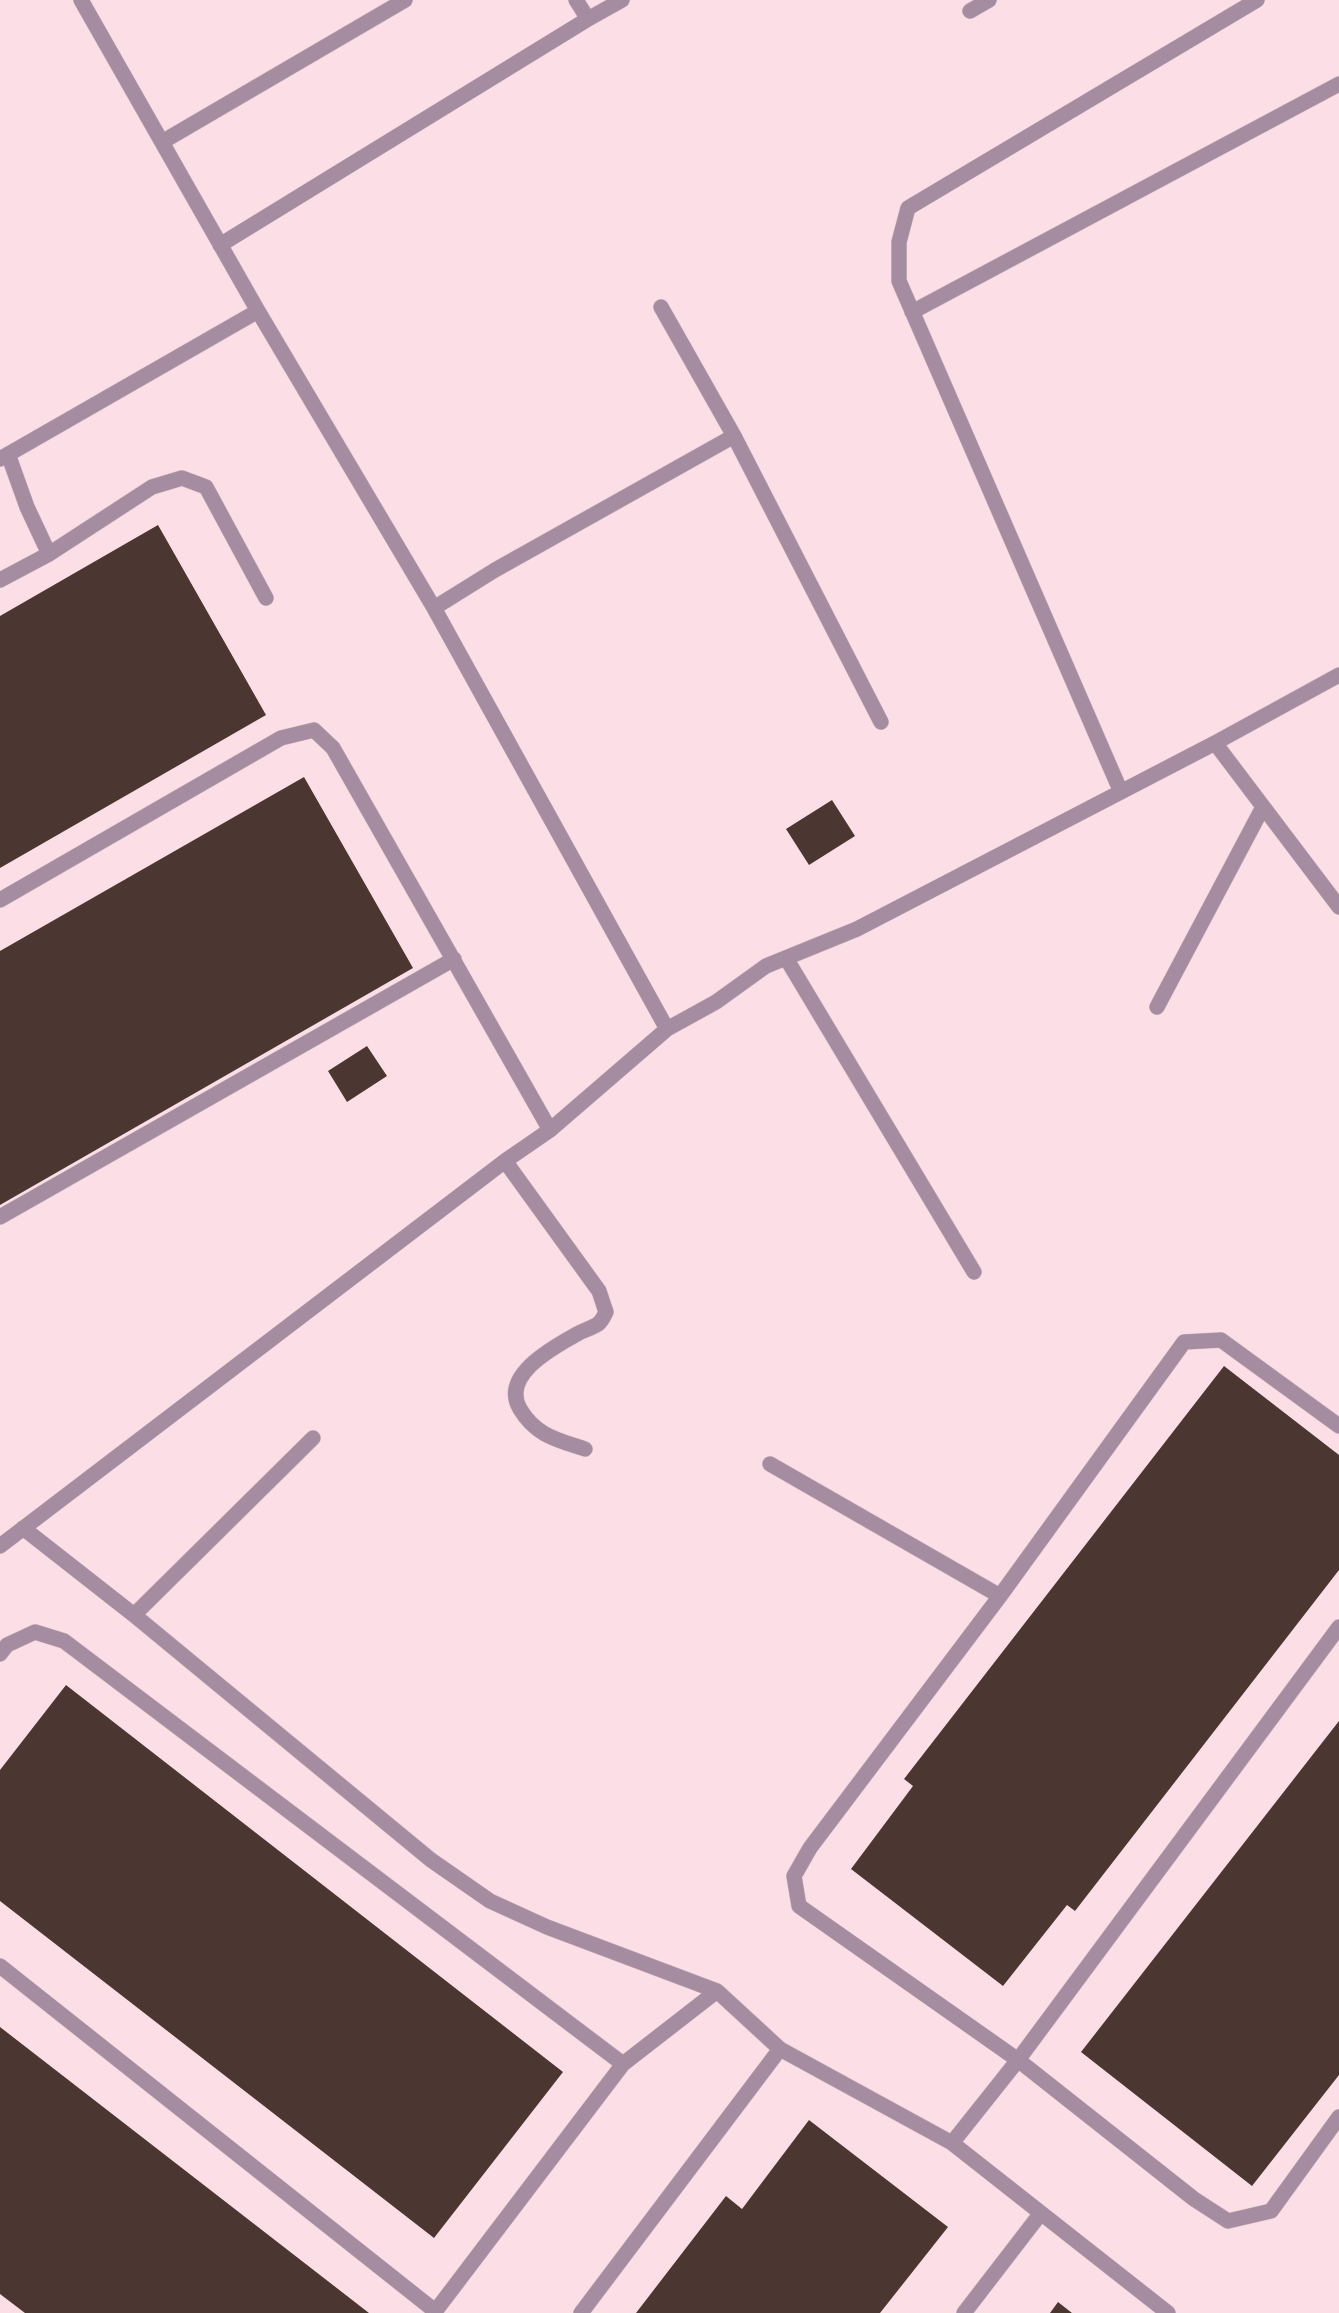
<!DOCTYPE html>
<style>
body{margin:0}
canvas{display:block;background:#fcdfe6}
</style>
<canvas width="1339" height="2313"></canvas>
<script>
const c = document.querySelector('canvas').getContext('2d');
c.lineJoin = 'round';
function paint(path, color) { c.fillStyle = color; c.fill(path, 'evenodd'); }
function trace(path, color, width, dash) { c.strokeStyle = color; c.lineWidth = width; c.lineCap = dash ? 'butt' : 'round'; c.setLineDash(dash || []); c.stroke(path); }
const building = new Path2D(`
 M158,525L266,715L0,868V616Z
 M304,777L413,968L0,1205V951Z
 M832,800L855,836L809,865L786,829Z
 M367,1046L387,1076L347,1102L328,1071Z
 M1224,1366L1339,1455V1570L1075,1911L1067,1905L1003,1986L851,1869L913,1786L904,1779Z
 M66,1685L563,2072L434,2238L0,1901V1770Z
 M1339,1721V2075L1252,2186L1081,2052Z
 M0,2027L369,2313H25L0,2294Z
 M809,2120L948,2227L880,2313H636L726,2196L742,2209Z
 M1058,2302L1072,2313H1050Z`);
const minor = new Path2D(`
 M81,0L258,311L434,608L667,1029
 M576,0L588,19
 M970,11L989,0
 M162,142L405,0
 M220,245L588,19L622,0
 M661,307L734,436L881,722
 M912,312L1339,84
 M0,459L258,311
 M49,554L152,487L182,478L206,487L266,598
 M0,580L49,554L27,507L8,454
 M434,608L495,570L734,436
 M1215,743L1339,907
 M1121,792L899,281V242L908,208L1257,0
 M0,900L281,738L314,730L333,748L550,1130
 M786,958L974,1272
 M1157,1007L1263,807
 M505,1161L599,1291L606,1312C604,1316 602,1321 598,1324C592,1328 584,1330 577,1334C554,1347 500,1375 520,1409C536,1436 558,1440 585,1449
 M0,1217L454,959
 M1339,1426L1221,1340L1184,1342L1000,1596L810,1848L794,1876L799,1906L1018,2060L1194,2199L1228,2221L1271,2211L1339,2117
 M770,1464L1000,1596
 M23,1528L134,1615L431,1860L490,1901L547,1927L717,1991L780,2049L952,2143L1168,2313
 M0,1546L505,1161L550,1130L667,1029L716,1002L766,966L857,929L1215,743L1339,675
 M134,1615L313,1438
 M0,1654L7,1645L35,1632L64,1641L623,2064
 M0,1966L435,2311
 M952,2143L1018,2060L1339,1627
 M434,2313L623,2064L717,1991
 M581,2313L780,2049
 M964,2313L1041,2213`);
paint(building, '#4c3631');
trace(minor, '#d7bec4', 16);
trace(minor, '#a58ca1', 15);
</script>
